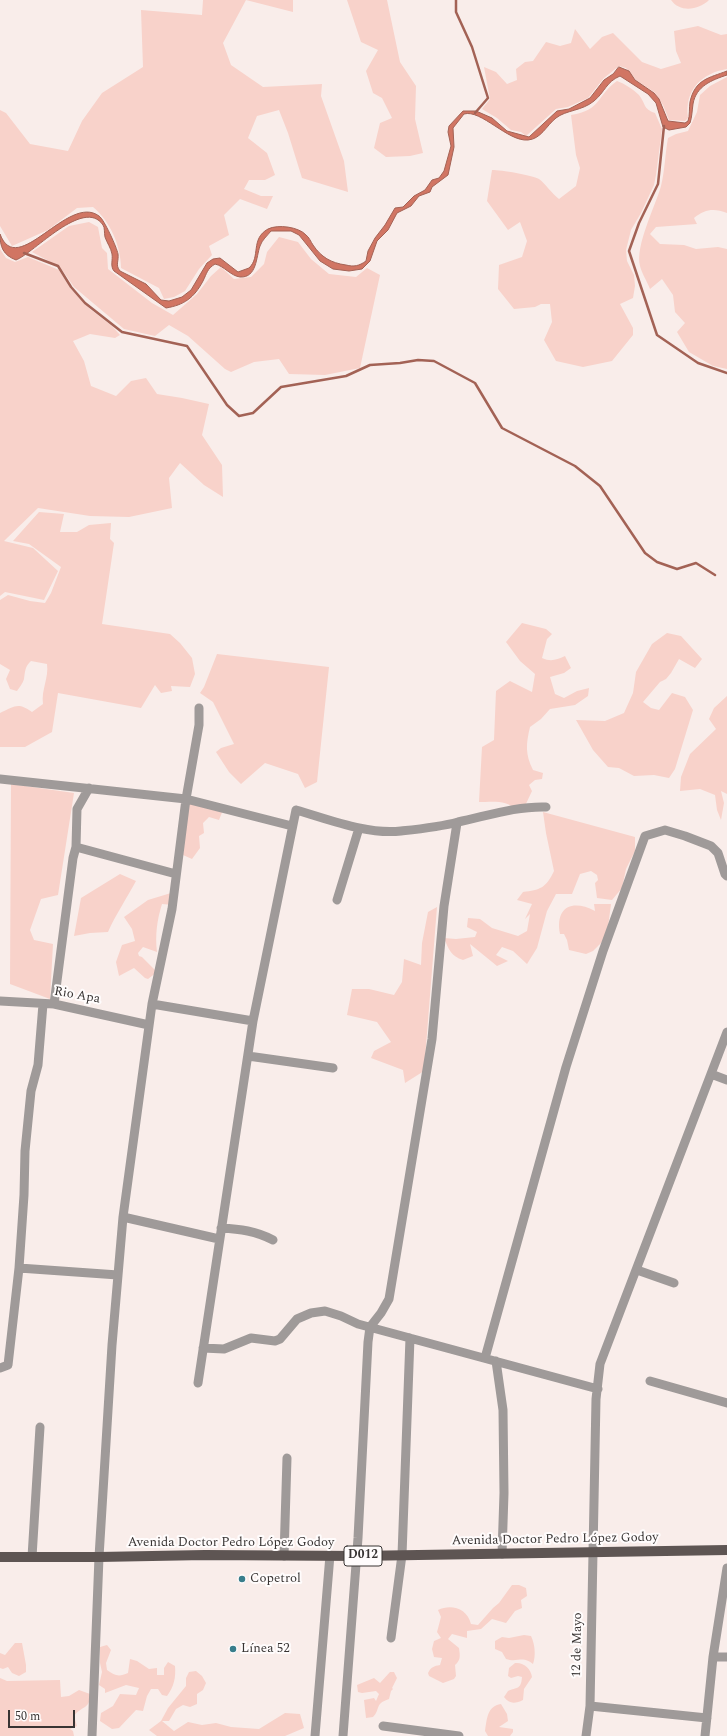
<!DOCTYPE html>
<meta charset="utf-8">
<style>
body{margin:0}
#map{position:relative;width:727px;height:1736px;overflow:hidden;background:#f9edea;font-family:Spectral,serif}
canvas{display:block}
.scale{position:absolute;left:8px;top:1710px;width:67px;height:18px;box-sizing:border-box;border:2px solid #383433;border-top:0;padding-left:5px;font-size:12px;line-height:14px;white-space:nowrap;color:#383433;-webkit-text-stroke:3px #fffcfc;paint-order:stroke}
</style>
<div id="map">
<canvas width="727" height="1736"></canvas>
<div class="scale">50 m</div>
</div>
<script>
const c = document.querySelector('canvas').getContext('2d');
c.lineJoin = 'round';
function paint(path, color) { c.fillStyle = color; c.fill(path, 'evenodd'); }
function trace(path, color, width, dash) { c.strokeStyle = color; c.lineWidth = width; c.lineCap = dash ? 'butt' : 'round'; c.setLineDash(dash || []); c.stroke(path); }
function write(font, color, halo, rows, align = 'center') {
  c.font = font + ' Spectral,serif'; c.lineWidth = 4; c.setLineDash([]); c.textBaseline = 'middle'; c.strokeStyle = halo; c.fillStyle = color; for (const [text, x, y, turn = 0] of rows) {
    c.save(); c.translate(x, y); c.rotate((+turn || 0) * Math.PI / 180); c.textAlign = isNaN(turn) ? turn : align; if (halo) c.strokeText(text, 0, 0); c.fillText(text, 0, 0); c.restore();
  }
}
const green = new Path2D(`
 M203,0H293V12L246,0L223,43L231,65L263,87L322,84L321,96L344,161L348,192L302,178L288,133L279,110L257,116L248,138L267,153L275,175L265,180H249L244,189L261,196H273L267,209L240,199L224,215L229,235L209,246L212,255L199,269L185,291L174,297L164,299L159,288L121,268C121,246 110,221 93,207L77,208L48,230L12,246L0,226V110L6,113L30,144L68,151L82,121L102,93L143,67L141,10L202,15Z
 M347,0H387L400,62L416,86L415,119L423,153L410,156L386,157L374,148L380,123L392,118L382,98L373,93L366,71L378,50L361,42Z
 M671,0H709C699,10 680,13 671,0Z
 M698,26L721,35L727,34V69C702,73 684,90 688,118L685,121L669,120L663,105L654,92L637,81L626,68L619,66L604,78L588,98L568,107L556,109L526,136L521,132L511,130L497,118L482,109L490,99L484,67L496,72L507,84L517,80L516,69L525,62L533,61L546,42L560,46L571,43L575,29L590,49L602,37L613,33L642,62L661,69L681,63L676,51L674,31Z
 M727,77V213C714,208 705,209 694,218L697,224L656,227L650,234L660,244L684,245L696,249L718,247L727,249V369L713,366L689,352L677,332L685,323L675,312L673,295L662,279L650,289C647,281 642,274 640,266C635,246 655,207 661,186C665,170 665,154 668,138L676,134L688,131L697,112L700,95L710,86Z
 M617,81C625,84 633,89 639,95C646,104 643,109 655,113L662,129L656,175L654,185L641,213L631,230L626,250L627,261L634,275L635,286L633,298L620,304L633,328V335L612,361L583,367L556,361L544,340L552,322L550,304H541L535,307L514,309L498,289L499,265L522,257L527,241L520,222L508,230L487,201L492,170C501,170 532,175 539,179C546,184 551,193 559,199L576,186L580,168L576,155L571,115C602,110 596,96 617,81Z
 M89,222L98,227L102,248L107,253L108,269L152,303L173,315L197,294L211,276L221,267L234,279L251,277L264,264L267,252L279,237L298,242L311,259L329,274L356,277L367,268L380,275L360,368L325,375L289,374L279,359L254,362L231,372L225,369L188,336L169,325L155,336L124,329L74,287L60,267L32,252L69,226Z
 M0,249L6,258L15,262L28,257L59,270L70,288L90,309L112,326L120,335L115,338L90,334L73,341L84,361L91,386L116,396L131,381L146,378L157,394L182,398L209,404L202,435L222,465L223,497L204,485L180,463L169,478L172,508L129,517L90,516L38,508L4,541L33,548L58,571L44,600L5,592L0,596Z
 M39,512L64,514L60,532H77L89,525L111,523L110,539L114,543L102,624L170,634L180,643L192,658L195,674L190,687L171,686L172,691L161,693L155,685L141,708L58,693L52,732L25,747H0V713C15,706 18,702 32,712L43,704C41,690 49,678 47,664L31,661C25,666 25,672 24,679C23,683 19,688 17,691L10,689L6,679L10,670L0,664V600L8,595L30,601L45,603L51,593L61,567L29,544L13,541Z
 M522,623L546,629L552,634L547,639L542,658C551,662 556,660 565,656L571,668L564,673L550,677L555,694L564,698L577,691L589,688L588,696L575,705L550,709L541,719L530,727C526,744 525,754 533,770L543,773L542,779L535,780L529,785L532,791L524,808L515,810C508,799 490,802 479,802L482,747L494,740L496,691L510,681L532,692L535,674L520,661L506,642Z
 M667,633L681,636L702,659L695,668L679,659L671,673L666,679L660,682L643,702L651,708L659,710L672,693L685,697L693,710L675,769L669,778L654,775L634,776L619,768L608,767L593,750L576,720L605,721L624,713L633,693L636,672L652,644Z
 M217,654L329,667L317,782L305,788L298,774L265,763L241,784L229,772L216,752L221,748L234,744L213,702L200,693L204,687Z
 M727,696V794L721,791L724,803L721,820L717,810L715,795L700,789L680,791L681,777L690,754L716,729L709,719L714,708Z
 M11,784L74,793L58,895L41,899L30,930L34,940L53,944L50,999L10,984Z
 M188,799L223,810L219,820L209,817L203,823L204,833L199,836L200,848L192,859L183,855Z
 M543,812L635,837V851L626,869L622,888L612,900L597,898L595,883L598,880L597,875L591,871L580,874L572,894H556L547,911L537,948L527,964L513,951L502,947L496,955L508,961L497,966L470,944L473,956L463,960C451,956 449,950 444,938L456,939L475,937L477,932L467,927L468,918L480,919L492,928L518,936L527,931L530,914L525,919L532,904L517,900L523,892C540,890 546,888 554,871L546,833Z
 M120,874L136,881C127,898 116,914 108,932L90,933L74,936L81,898Z
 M171,893L173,905L162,904C157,920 155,935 157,952L143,947L138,953L139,956L142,957L157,972L148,979L145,978L134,968L119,976L116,962L122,945L135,941L132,929L124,917L148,900Z
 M594,904H611L608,927L605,939L593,951L586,954L569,950L567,940L564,934H560C555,907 572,899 595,911Z
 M437,907L424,1071L405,1083L403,1070L371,1058L374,1051L391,1042L377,1022L347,1015L352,989H369L394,995L402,982L404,959L421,965L422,943L428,912Z
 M512,1585H519L526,1588L527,1596L521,1600L522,1608L515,1611L506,1623L492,1619L481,1629L467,1631V1638L452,1634L448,1639L459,1648C460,1656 461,1660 455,1665L456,1676L454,1679L443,1683L429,1676L428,1673C431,1667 434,1666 440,1665L442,1658L434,1657L432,1649L434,1641L441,1638L437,1632L441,1617L438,1610C451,1604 467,1608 471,1624L478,1625L493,1608L499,1603Z
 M524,1635L531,1636C535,1644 536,1656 533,1664C522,1655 518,1663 506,1659L502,1652L495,1649V1641L502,1637L509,1638Z
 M15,1643H22L26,1665V1672L19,1676L12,1673L8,1667L3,1669L0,1668V1653L5,1655Z
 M107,1645L111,1650L106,1663L107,1670C115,1676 119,1677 128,1673L130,1659L137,1661L149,1669L157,1668V1675H164V1668L168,1662L175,1666C176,1677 174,1687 167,1696L162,1695L158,1689H151L147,1696L143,1711L136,1710L119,1728L112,1729L100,1721L101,1713L113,1706L120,1694L136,1695L139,1688L126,1685L105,1693V1689L99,1685L102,1672L100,1663V1647Z
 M515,1663C524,1662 531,1669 532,1677L524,1689L523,1700C515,1704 509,1704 504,1697L508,1691C517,1687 521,1690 522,1677L518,1676L511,1678L508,1676L509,1668Z
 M196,1671L202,1676L206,1683L203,1690L197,1694V1704L190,1707L183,1705L176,1709L169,1721H162L174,1731L188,1722L202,1725L216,1723L231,1727L259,1729L285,1713L300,1714L304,1728L285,1736H157L149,1730L161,1721L168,1708L186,1686V1678L189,1672Z
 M390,1672H394L397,1678L392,1688L393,1689L391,1691L389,1699C374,1704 381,1709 373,1717L366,1718L364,1700L374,1698L376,1701L379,1694L376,1691L362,1693L358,1692L357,1685L374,1678L380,1683Z
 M0,1678L7,1681L60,1680L61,1697L69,1696L79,1690L90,1694C91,1709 81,1706 74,1716L77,1726L70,1729L73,1731L74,1736H0Z
 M501,1704L507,1714L508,1721L499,1727L513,1729V1732L510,1736H488L485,1731C487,1719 487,1706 501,1704Z`);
const water = new Path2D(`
 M619,67L629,71L635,80L654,93L659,99L668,121L685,123L688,121C690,116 689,108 690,102C695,79 709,78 727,71V75C712,80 696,86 693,104C692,111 692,117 690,123L686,127L669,130L663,127L656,103L648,94L620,76C606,82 605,92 594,101C582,111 566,110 556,118C546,126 541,139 528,140C508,142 481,109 464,114L453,128L454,147L448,175L432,187L430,192L419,196L411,206L397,213L388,230L377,241L370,261L362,269L349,271L333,269L320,261L299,235L291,231H271C267,236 262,240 260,246C256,257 257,278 240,277C231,276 224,266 215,264C207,269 207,273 203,281C194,298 184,305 166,308L114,271C110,266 113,260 112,254C111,248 107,243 105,237C104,232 105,228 103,225C84,197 34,253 16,260C3,255 0,247 0,234C17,280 68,193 99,216C104,219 117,248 118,254C119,261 115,265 120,271L146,284L161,300L169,301L182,297L191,290L207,263L213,259L220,258L238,272L249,268C261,257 250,239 268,229C278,224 299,227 306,235C309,237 311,242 313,245C321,257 331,263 346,265C354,267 359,266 366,261L368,251L375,238L385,225L395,208L403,207L414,196L425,190L432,180L439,178L444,171L451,146L448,132L449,126L463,111H476L492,118L507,131L529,137L557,111L569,109L590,98L604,80L613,74Z`);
const stream = new Path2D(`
 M456,0V12L472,47L488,98L475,113
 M664,126L658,184L639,223L629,251L657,335L698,363L727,373
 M24,253L58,266L71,287L85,303L122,332L187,346L227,405L239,416L253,413L281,387L346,376L370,365L400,363L418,360L434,361L475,383L502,428L575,466L600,486L645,553L657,562L677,569L696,563L715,575`);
const minor = new Path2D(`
 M0,779L186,799L292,826
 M76,847L77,809L89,788
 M337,900L359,828
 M0,1001L54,1004L149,1025
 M54,1004L73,858L76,847L176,874
 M152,1004L253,1021
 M248,1056L333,1068
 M711,1074L727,1080
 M123,1217L219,1239
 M221,1228C240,1229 256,1231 273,1240
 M19,1268L118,1275
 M637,1270L674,1283
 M203,1348L224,1349L251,1338L275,1341L280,1339L297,1319L311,1313L325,1311L341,1316L358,1324L598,1389
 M485,1358L566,1067L603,951L645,836L665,830L685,836L711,846L718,853L725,874L727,876
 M496,1361L503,1410L504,1493L502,1554
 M0,1368L8,1365L19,1268L24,1195L25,1151L31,1091L38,1065L43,1004
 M650,1381L727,1403
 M198,1383L253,1021L296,810C328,819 367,835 401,831C420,829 440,827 458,822C487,816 516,806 546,807
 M284,1556L287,1458
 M32,1557L40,1427
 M391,1638L402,1555L410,1338
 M713,1657H727
 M590,1706L707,1718
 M383,1726L459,1736
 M92,1736L99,1557L112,1345L123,1217L152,1004L172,909L186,799L199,725V708
 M315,1736L330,1555
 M343,1736L358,1538L368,1342L370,1327L381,1313L389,1299L432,1039L444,906L457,823
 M586,1736L590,1706L596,1399L600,1364L727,1032
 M705,1736L713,1657L727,1568`);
const major = new Path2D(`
 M0,1557H99L205,1555L357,1556L727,1550`);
const markers = [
 [242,1579,4,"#387d8b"],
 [233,1649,4,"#387d8b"]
];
const shields = [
 [363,1556,38]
];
const shieldNames = [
 ["D012",363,1556]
];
const streetNames = [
 ["Rio Apa",77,996,10],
 ["Avenida Doctor Pedro López Godoy",555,1540,-1],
 ["Avenida Doctor Pedro López Godoy",231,1543],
 ["12 de Mayo",578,1645,-89]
];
const poiNames = [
 ["Copetrol",250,1579],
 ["Línea 52",241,1649]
];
paint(green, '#f8d2ca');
paint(water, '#d17563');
trace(water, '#a36255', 1);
trace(stream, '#a36255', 2.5);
trace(minor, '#9f9a99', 9);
trace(major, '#5e5553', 10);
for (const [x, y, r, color] of markers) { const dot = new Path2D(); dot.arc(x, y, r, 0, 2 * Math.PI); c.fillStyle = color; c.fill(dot); trace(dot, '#fffcfc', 1.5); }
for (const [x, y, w] of shields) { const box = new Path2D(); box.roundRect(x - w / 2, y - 10, w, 20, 3); c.fillStyle = '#fffcfc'; c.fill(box); trace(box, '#383433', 1); }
write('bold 12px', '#383433', null, shieldNames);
write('13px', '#383433', '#fffcfc', streetNames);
write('13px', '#383433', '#fffcfc', poiNames, 'left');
</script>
